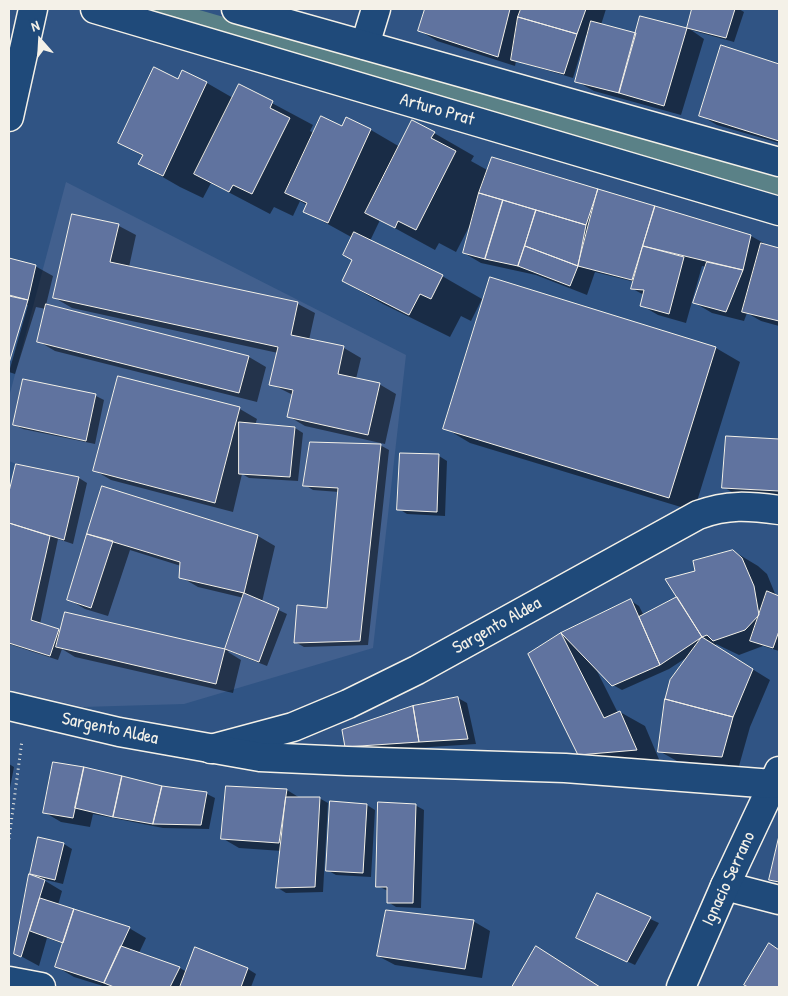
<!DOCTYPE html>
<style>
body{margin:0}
#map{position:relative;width:788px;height:996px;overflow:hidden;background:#305484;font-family:"Patrick Hand",sans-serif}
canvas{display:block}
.frame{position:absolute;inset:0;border:10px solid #f4f1e8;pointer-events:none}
.north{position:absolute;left:15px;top:15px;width:50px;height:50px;-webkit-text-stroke:4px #1f4a7a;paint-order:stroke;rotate:341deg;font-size:14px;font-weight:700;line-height:20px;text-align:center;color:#f4f1e8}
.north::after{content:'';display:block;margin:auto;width:18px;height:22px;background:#f4f1e8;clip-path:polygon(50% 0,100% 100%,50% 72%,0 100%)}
</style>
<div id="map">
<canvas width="788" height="996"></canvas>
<div class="frame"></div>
<div class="north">N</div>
</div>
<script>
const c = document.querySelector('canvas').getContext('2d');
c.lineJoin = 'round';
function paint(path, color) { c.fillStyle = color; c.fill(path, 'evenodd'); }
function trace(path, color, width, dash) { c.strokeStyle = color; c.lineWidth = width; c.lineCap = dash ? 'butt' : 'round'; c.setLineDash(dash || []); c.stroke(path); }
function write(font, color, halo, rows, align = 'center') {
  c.font = font + ' "Patrick Hand",sans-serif'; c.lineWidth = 4; c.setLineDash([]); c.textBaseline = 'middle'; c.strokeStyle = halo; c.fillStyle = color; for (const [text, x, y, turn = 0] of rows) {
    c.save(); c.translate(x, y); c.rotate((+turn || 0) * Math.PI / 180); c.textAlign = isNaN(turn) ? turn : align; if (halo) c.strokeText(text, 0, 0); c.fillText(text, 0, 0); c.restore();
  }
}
const built = new Path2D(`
 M66,182L406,355L373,648L184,704L82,707L9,690V492L16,464L9,461V397Z`);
const green = new Path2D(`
 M139,9H196L779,178V195Z`);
const shadow = new Path2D(`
 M427,9H606L601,25L637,35L641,18L688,29L694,9H739L744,12L734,42L691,30L704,39L681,115L594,91L576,81L588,36L586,35L573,78L516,61L515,66L437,41L420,31Z
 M722,47L779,66V143L717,125L700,115Z
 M183,72L207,83L233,98L240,86L313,125L310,131L314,133L343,128L347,119L371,130L400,147L434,133L474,156L471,161L489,171L493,159L751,236L769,246L779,249V326L761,321L747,313L744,321L712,313L695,303L706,267L702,266L686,323L658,315L641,305L644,295L633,289L635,282L595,272L587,295L536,275L481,263L464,253L471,223L456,252L439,243L435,250L380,220L370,241L442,276L482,299L471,321L461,316L450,337L383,304L343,281L353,260V238L304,211L307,205L300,201L293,216L274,207L270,214L211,183L203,198L180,187L140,164L143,156L119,142L179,80Z
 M119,226L136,235L129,267L298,304L315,313L309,340L344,348L361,358L356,379L379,384L396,394L385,444L305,426L288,416L293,395L271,384L278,353L72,308L55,298Z
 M9,260L35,266L53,276L46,305L249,357L266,367L257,402L55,351L38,341L46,309L36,307L15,374L9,372L28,305H25L9,359Z
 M716,348L740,362L694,511L470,443L445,428Z
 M96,396L104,400L95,444L23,429L14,425Z
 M240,409L257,419L255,425L295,428L303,433L298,481L249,478L242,474L233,512L111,480L94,470Z
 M727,437L779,440V495L732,492L723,487Z
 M380,445L389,450L368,645L304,647L295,642L328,610L339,492L313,490L305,485Z
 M439,456L447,461L445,516L407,514L399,509Z
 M17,466L79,478L87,483L73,544L58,539L40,624L62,632L66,613L225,650L244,598L198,587L181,577V566L130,550L108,616L85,609L68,599L103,488L258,536L275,546L262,602L287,614L267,666L229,651L228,652L241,660L233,693L75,657L62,649L58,660L9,644V496Z
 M733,551L758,566L767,574L776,596L779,597V651L763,646L739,655L716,644L715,646L770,680L750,727L739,766L677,761L659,751L689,656L669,669L622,690L613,685L595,667L618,713L620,712L645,726L661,764L604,769L579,754L561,635L566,637L631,601L639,606L644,616L678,598L697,572Z
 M458,698L467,703L476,744L355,752L346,747Z
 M9,764L14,767L9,793Z
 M162,788L207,794L215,798L209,829L163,828L93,814L90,827L61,822L44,812Z
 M287,790L300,798H319L328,803L323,892L286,893L278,888L282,851L239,848L222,838Z
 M367,805L375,810L371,877L336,875L327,870Z
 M415,805L424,810L421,908L396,907L388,902V891L378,886Z
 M39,838L64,844L72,849L63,884L42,879L62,891L58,905L129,928L146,938L139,953L180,968L187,972L196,949L248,969L256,974L251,987H106L74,977L57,967L64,944L47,938L39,966L15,953L40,878L32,873Z
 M779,842V884L771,879Z
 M598,895L659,923L635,965L586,942Z
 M473,921L490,931L482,978L395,965L378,956Z
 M770,945L779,951V987H751L746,984Z
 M536,948L544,953L599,987H513Z`);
const building = new Path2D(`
 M425,9H510L498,57L418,31Z
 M521,9H586L577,34L518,17Z
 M692,9H735L726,38L687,28Z
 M640,16L687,28L664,106L619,93Z
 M518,17L577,34L564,74L511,60Z
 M591,21L636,33L619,93L575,82Z
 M721,45L779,64V141L699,116Z
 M154,67L178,79L182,70L207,82L163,176L138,164L143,155L118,143Z
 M239,84L273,101L270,108L290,118L252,194L233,185L229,192L194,174Z
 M321,116L342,126L346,117L371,129L328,223L303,212L307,203L285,193Z
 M412,120L435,132L431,138L456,151L416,230L398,221L395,228L365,213Z
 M492,157L598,189L586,225L479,193Z
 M598,189L655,206L632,280L578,266Z
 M479,193L503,200L485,259L463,253Z
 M503,200L536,210L518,266L485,259Z
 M655,206L751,235L743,270L643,246Z
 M536,210L586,225L578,266L525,246Z
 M72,214L119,224L110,262L298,302L291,335L344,346L338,374L380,383L368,435L287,417L293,390L269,385L278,347L53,298Z
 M354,232L443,275L431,299L420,294L409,315L342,281L352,260L343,255Z
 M761,243L779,248V321L742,312Z
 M525,246L578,266L570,286L518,266Z
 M643,246L684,257L669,314L640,306L644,290L631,289Z
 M9,258L36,265L28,300L9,295Z
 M707,262L743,270L726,312L693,303Z
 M490,277L716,347L669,498L443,429Z
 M9,296L28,300L9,363Z
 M46,304L249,356L239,393L37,342Z
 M118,376L240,407L215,503L93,471Z
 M23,379L96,394L86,441L13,425Z
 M239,422L295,427L290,477L239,474Z
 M726,436L779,439V491L722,488Z
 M310,442L381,444L360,641L294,643L297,605L327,608L338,488L303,486Z
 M400,453L439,454L437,512L397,510Z
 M16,464L79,477L64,540L9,523V492Z
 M102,486L258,535L244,593L179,578L180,562L87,534Z
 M9,523L50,536L31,620L59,629L50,656L9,643Z
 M87,534L113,541L91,608L67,600Z
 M733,550L742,558L754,586L759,615L745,630L713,641L707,635L702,637L665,579L695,571L693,561Z
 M767,591L779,596V631L773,648L750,641Z
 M244,593L279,608L259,662L225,649Z
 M677,597L702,637L660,665L639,617Z
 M631,599L660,665L612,686L561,633Z
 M65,612L225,649L216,684L56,647Z
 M561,633L604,718L620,711L637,750L578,755L528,654Z
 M702,637L753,669L733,717L665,699L670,680Z
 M458,697L468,739L419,742L413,706Z
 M665,699L733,717L722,757L658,752Z
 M413,706L419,742L345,747L342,730Z
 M53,762L84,767L73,818L43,813Z
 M84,767L122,776L113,817L75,808Z
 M122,776L162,786L153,824L113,817Z
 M162,786L207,792L201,825L153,824Z
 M226,786L287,789L279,843L221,839Z
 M286,797H320L315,887L276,888Z
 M330,801L367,804L363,873L326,871Z
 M378,802L416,804L413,903H387V887H376Z
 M779,836V882L769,880Z
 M38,837L64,843L55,880L30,874Z
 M29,874L45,880L21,957L14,954Z
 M597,893L651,917L627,962L576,938Z
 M40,898L74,909L63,943L30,931Z
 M74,909L130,927L104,983L55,967Z
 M386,910L474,920L465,969L377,956Z
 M769,943L779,950V987H748L744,985Z
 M121,946L180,967L170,987H114L104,983Z
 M536,946L600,987H512Z
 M195,947L248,968L241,987H180Z`);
const path = new Path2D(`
 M9,839L22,740`);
const minor = new Path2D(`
 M365,45L376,9
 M9,117L33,9
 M211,749L293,727L348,704L417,670L698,515C728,504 749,506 779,510
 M725,886L779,900
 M9,981L41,987`);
const tertiary = new Path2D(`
 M681,987L725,886L773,784H779`);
const secondary = new Path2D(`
 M95,9L779,211
 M236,9L779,162
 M9,706L119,732L260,757L347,761L565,768L773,784L779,771`);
const streetNames = [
 ["Arturo Prat",437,110,16],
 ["Sargento Aldea",497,626,-29],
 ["Sargento Aldea",110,729,12],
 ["Ignacio Serrano",729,879,-65]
];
paint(built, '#42608e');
paint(green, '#5a8187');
paint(shadow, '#0007');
paint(building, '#60739f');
trace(building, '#f4f1e8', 1);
trace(minor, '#f4f1e8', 31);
trace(tertiary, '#f4f1e8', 31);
trace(secondary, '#f4f1e8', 31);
trace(path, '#f4f1e8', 3, [1, 4]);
trace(minor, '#1f4a7a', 28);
trace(tertiary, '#1f4a7a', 28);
trace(secondary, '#1f4a7a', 28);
write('18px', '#f4f1e8', '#1f4a7a', streetNames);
</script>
